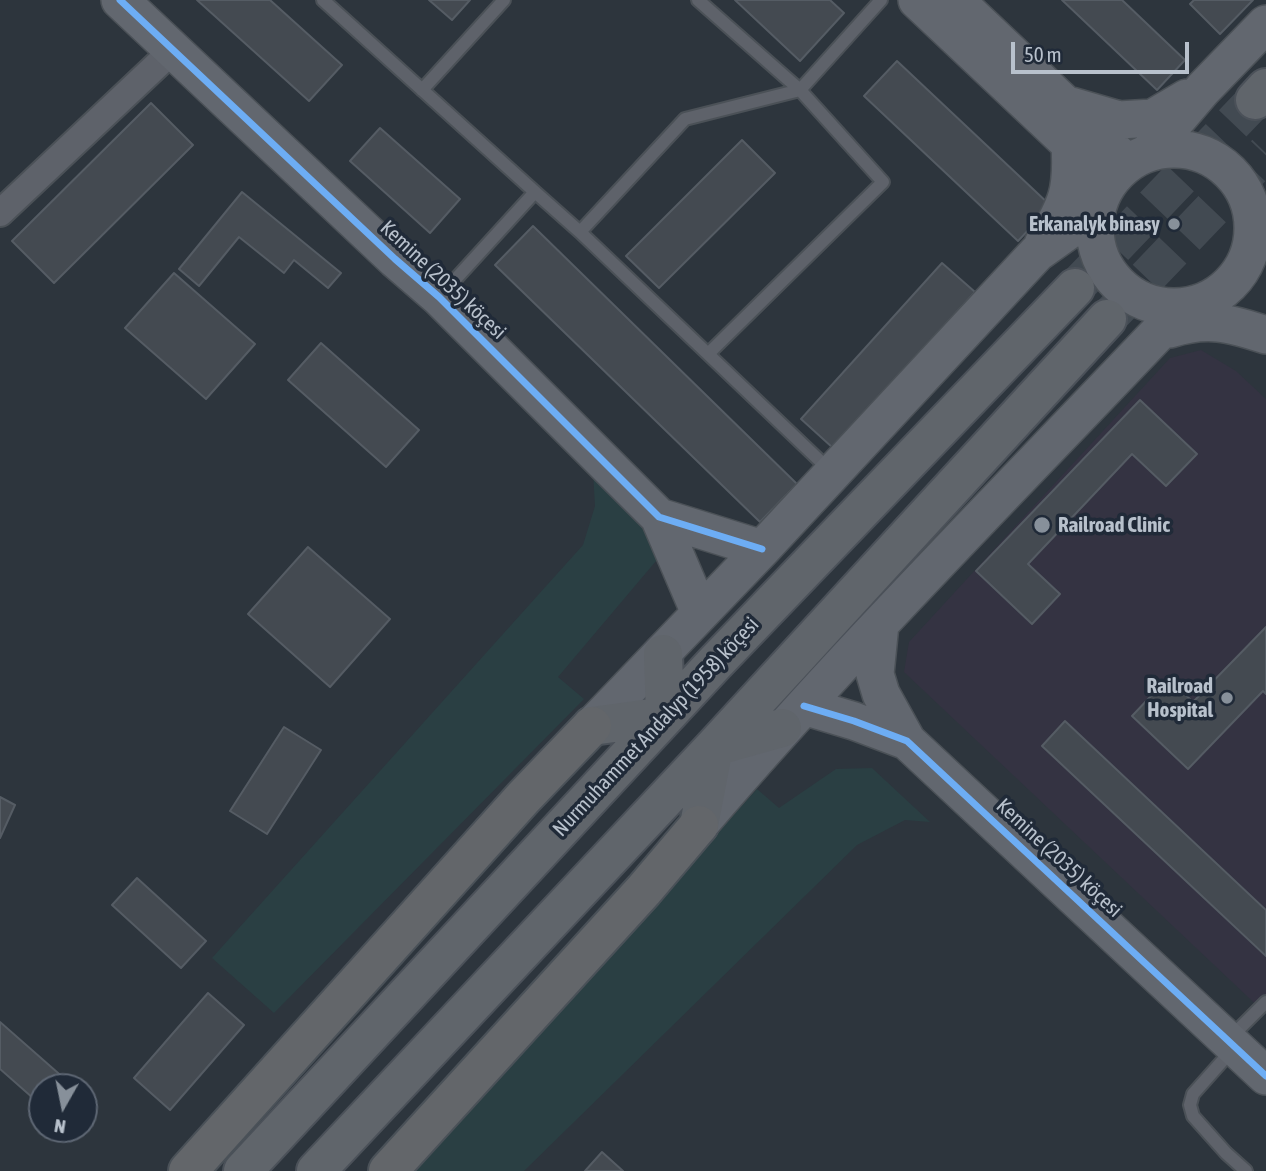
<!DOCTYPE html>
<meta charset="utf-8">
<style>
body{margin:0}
#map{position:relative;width:1266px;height:1171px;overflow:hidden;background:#2d353d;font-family:"Asap Condensed",sans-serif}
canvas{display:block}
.north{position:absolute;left:28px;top:1073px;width:70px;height:70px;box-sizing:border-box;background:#202a38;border:2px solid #5d6673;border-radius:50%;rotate:189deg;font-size:19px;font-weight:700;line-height:28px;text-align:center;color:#b8c1cc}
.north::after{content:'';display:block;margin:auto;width:24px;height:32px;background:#87909a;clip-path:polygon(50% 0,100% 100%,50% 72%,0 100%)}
.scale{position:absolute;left:1011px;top:42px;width:178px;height:32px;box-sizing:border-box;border:4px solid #b8c1cc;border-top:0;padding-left:9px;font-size:21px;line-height:24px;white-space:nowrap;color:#b8c1cc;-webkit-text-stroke:5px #202a38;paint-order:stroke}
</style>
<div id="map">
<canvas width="1266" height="1171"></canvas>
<div class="north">N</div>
<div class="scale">50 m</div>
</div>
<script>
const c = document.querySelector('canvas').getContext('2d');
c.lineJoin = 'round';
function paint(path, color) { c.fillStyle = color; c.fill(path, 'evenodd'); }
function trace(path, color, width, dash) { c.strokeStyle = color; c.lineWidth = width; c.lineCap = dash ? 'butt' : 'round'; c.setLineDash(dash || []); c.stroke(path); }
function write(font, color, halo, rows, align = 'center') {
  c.font = font + ' "Asap Condensed",sans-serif'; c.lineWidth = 7; c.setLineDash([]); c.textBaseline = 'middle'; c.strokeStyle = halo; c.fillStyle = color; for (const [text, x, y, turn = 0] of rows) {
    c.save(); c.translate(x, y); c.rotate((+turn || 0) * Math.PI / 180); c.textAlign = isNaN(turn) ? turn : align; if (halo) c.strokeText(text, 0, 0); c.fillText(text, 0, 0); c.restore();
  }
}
const medical = new Path2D(`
 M1201,350L1236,371L1266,399V1014L904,672L909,642L1170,358Z`);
const green = new Path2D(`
 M593,471L667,548L558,677L584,699L274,1013L212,958L583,545L595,506Z
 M872,768L930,822L905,820L857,845L524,1171H409L757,789L779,808L836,769Z`);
const building = new Path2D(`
 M197,0H270L342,65L309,101Z
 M429,0H470L452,20Z
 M735,0H830L844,13L800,61Z
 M1062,0H1122L1185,60L1157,90Z
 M1194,0H1253L1220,34L1190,4Z
 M897,61L1051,206L1018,241L864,96Z
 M151,103L193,145L54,283L12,241Z
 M380,128L460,199L430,233L350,161Z
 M742,140L775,173L659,288L626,256Z
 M242,192L341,273L328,288L294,260L284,273L239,237L199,286L179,269Z
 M533,226L797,484L760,522L495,265Z
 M942,263L975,292L833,448L801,419Z
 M174,273L255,344L206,399L125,328Z
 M321,343L419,430L386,467L288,380Z
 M1140,400L1197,454L1166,486L1132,454L1028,564L1060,594L1032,624L976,571Z
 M308,547L390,619L330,687L248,614Z
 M1266,627V694L1263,691L1188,769L1132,716L1168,678L1193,702Z
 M1065,721L1266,910V956L1042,746Z
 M284,727L321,750L267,834L230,811Z
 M0,797L15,805L0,838Z
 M137,878L206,941L181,968L112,905Z
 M208,993L244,1025L170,1110L134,1078Z
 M0,1022L74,1087H42V1106L0,1069Z
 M602,1152L623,1171H585Z`);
const primaryTunnel = new Path2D(`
 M1075,288L1255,100
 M1107,319L1266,153`);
const lane = new Path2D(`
 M323,0L535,192
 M422,90L504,0
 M580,232L708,354L883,182L800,90L698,0
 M442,294L535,192L580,232L685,119L800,90L881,0
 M708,354L819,460
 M1229,1039L1266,1002
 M1233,1049L1193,1094L1190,1105L1193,1116L1226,1153L1246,1171`);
const street = new Path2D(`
 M0,213L172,51`);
const secondary = new Path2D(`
 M120,0L395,259L439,297L659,517L762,549
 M917,0L1070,144L1106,185
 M955,0L1127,163
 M1071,106L1119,120L1153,118L1187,98
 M1095 228a79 79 0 1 1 158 0a79 79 0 1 1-158 0Z
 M1150,151L1203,89L1266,24
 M1043,244C1067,203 1073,193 1070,144
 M1170,329C1207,317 1230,323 1266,335
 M659,517L700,613
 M880,624L875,674L881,694L907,741
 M804,706L854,721L907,741L1266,1076
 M592,726L762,549L1037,253L1096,211
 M699,825C845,654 1004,495 1159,332L1196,305`);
const primary = new Path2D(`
 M1255,100L1266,88
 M592,726L665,716L663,654
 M699,825L714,747L782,728
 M243,1171L714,664L1075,288
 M316,1171L714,747L1107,319`);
const highway = new Path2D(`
 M188,1171L523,798L592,726
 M388,1171L644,890L699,825`);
const cycleway = new Path2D(`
 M120,0L395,259L439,297L659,517L762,549
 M804,706L854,721L907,741L1266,1076`);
const markers = [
 [1174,224,7,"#87909a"],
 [1042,525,9,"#87909a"],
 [1227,698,7,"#87909a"]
];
const poiNames = [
 ["Erkanalyk binasy",1160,224],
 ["Railroad Clinic",1058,525,"left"],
 ["Railroad",1213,686],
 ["Hospital",1213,710]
];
const streetNames = [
 ["Kemine (2035) köçesi",443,280,43],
 ["Nurmuhammet Andalyp (1958) köçesi",656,727,-47],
 ["Kemine (2035) köçesi",1059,858,43]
];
paint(medical, '#343342');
paint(green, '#2a3f43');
paint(building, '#444a51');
trace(building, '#555c64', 2);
trace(primaryTunnel, '#424a52', 38, [38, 19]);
trace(lane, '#4b5157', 16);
trace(street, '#4b5157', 30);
trace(secondary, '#4b5157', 40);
trace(primary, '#4b5159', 42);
trace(highway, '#4a5158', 42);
trace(lane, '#5e626a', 12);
trace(street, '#5e626a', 26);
trace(secondary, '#62676f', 37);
trace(primary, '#60656b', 38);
trace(highway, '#63666a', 38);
trace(cycleway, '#6dadf4', 7);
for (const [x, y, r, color] of markers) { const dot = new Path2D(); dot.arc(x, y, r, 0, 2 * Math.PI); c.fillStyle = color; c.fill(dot); trace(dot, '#202a38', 2.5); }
write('bold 21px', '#b8c1cc', '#202a38', poiNames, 'right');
write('21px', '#b8c1cc', '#202a38', streetNames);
</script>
